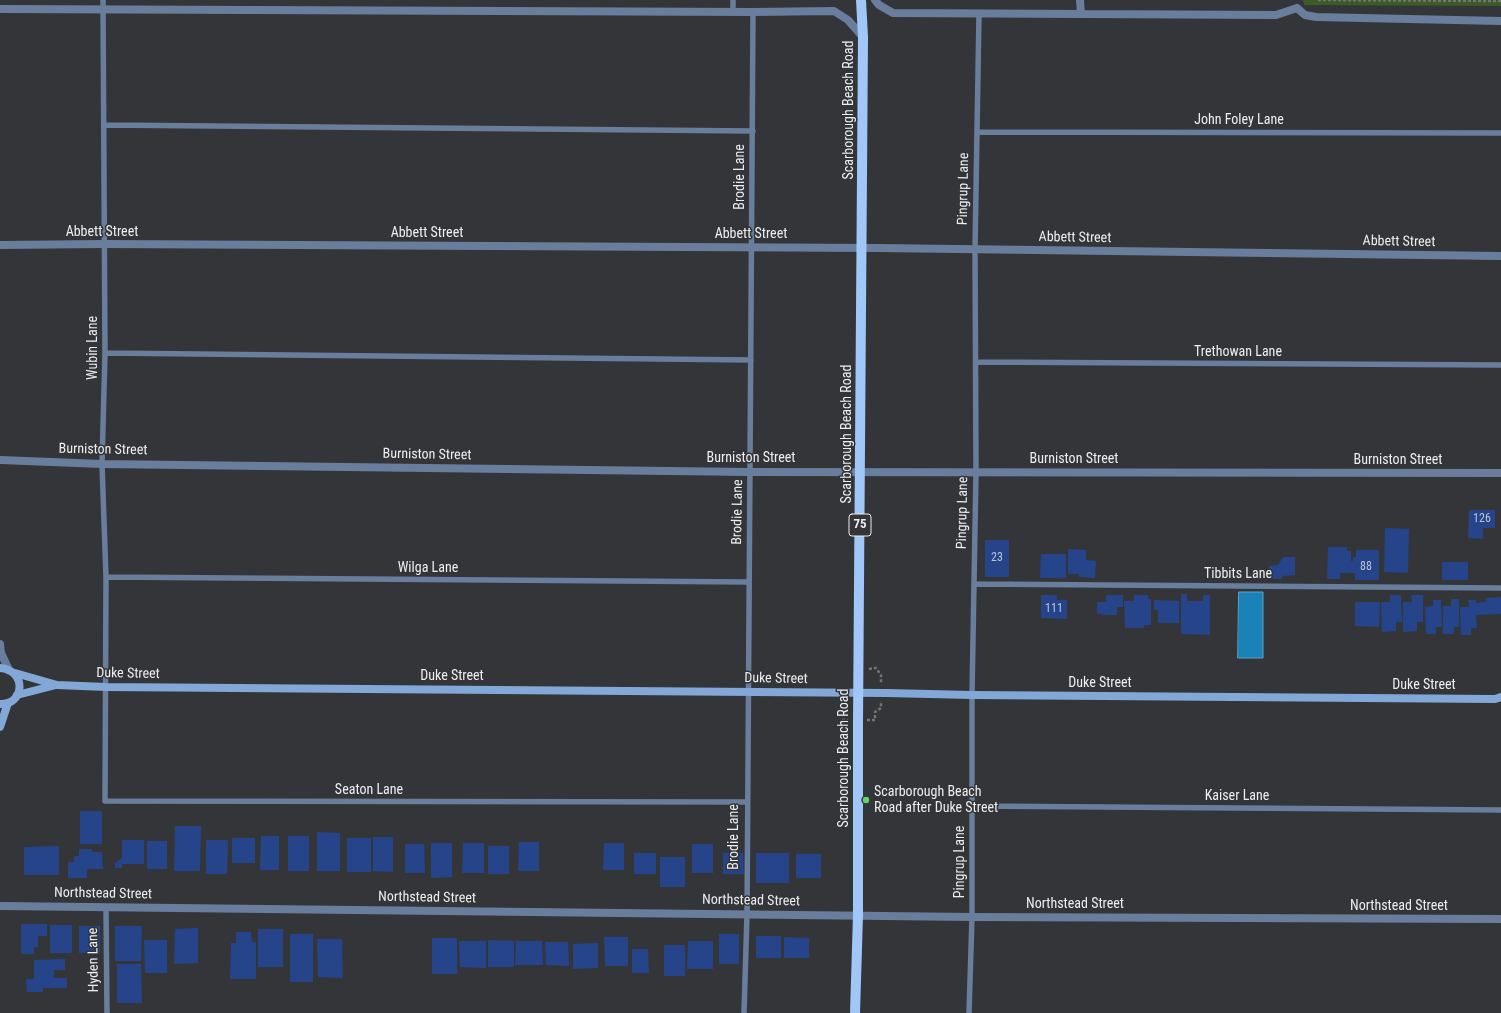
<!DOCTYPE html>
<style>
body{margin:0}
canvas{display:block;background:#333538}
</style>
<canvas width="1501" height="1013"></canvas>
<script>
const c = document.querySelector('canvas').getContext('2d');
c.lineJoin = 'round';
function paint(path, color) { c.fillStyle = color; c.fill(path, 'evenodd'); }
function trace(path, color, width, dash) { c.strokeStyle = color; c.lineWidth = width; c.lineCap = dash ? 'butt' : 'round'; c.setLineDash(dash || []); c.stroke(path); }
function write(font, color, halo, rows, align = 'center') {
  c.font = font + ' "Roboto Condensed",sans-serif'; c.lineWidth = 3; c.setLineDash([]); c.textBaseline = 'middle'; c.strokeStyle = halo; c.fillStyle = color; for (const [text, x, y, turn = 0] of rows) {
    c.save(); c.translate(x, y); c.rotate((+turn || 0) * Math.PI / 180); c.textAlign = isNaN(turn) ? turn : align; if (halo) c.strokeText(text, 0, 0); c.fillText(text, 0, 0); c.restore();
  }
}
const green = new Path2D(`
 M1303,0H1501V6L1304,5Z`);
const water = new Path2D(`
 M1239,592H1263V658H1238Z`);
const building = new Path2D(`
 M1469,510H1495V528H1483V539L1468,538Z
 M1385,528L1409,529L1408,573L1384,572Z
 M985,540H1009V577H985Z
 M1328,547H1347V551H1351V561H1353V557H1356V550H1379V580H1355V573H1340V579H1327Z
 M1068,549L1086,550V560L1096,561L1095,578L1079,577V574H1068Z
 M1041,554H1066V578H1040Z
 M1283,557H1295V575L1283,576L1281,579H1269V566L1278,565Z
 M1442,562H1468V580H1442Z
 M1181,594H1187V601H1203V595H1210V635L1181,634Z
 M1041,595H1057V600H1067V619L1041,618Z
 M1106,595H1123V607H1117V615H1102V614H1097V602H1106Z
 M1134,595H1148V599H1151V625H1144V628H1125L1124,601H1134Z
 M1390,595H1401L1402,622H1396V631L1382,632L1381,602H1390Z
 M1411,595H1423V622H1417V631L1403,632V602H1412Z
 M1501,597V614L1476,615L1477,628H1471V635H1461L1460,607H1469L1468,600H1476V603L1486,602V598Z
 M1451,599H1459V627H1454V634H1443V606H1451Z
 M1154,600L1179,601V623H1158V610H1154Z
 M1433,600H1441L1442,627H1436V634H1426L1425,607L1433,606Z
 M1355,602H1380L1379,627L1355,626Z
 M80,811H102V844H80Z
 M175,826H201L200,871H174Z
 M317,832L340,833V871H317Z
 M261,836H279V870H260Z
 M288,836H309V871H288Z
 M373,837H393V872L373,871Z
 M232,838H255V863H232Z
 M347,838H371V872H347Z
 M122,840H144V864H122V868H115V863L122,858Z
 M206,840H228L227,874H206Z
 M147,841H167V869H147Z
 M519,842H539V871H518Z
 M431,843H452V877L431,878Z
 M463,843H484V873H462Z
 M604,843H624V870H603Z
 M405,844H424L425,873H405Z
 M692,844H713V873H692Z
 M59,846V875H24V847Z
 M488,846H509V874H488Z
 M79,849H92V852H102L103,869H87V878H68V862H74V856H79Z
 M634,853H656V874H634Z
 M723,853H743L744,874H723Z
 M756,853H789V883H756Z
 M796,854H821V878H796Z
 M660,857H685V887H660Z
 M21,924H47V936H38V947H34V954H21Z
 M50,925H72V953H50Z
 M79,926H100V953H79Z
 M115,926H142L141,961H115Z
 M198,928V963L174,964L175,929Z
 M258,929H283V967H258Z
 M236,932H251L252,942H256V979H230L231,943H236Z
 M290,934H313V982H290Z
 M719,934H739V964H719Z
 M756,936H781V958H756Z
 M604,937H628V966H605Z
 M784,937L809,938V958H784Z
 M432,938H457V974H432Z
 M317,939H342L343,978L318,977Z
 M144,940H167V973H145Z
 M488,940L514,941V967H488Z
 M459,941H486V968L460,967Z
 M516,941H542L543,965H515Z
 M688,941H713V969H687Z
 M545,942H568L569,966L546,965Z
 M598,943V968L573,969V944Z
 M664,945H685V976H664Z
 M632,949H648L649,973H632Z
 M65,959V970H54V978H67V988H43V992H27L26,979H34V960Z
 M117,964H141L142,1003H117Z`);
const path = new Path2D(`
 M1318,0L1501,1
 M869,669L876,668L881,675V684
 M842,720H848
 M867,720H875V712L881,708V701`);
const service = new Path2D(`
 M103,0L105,353L102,464L106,577L105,801L746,802
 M733,12V0
 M105,125L753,131
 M977,132L1501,133
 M105,353L751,360
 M976,362L1501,365
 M106,577L749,582
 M975,584L1501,588
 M972,806L1501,810
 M106,908L107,1013
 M744,1013L747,914L753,12
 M969,1013L972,917V695L976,472L975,249L979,14`);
const minor = new Path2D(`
 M875,0L879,5L893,13L1276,15L1297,8
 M1080,0L1081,14
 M1297,8L1305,15L1316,17L1501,21
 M0,9L753,12L834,11L848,20L863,37
 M0,245L104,244L879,248L1501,256
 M0,460L102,464L750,472L1501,473
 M0,906L972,917L1501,919`);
const tertiary = new Path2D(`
 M0,644L1,653L9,670`);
const secondary = new Path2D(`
 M0,668C27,670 25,705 0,704
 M15,673L57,685L106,687L886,693L972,695L1495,699L1501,697
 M17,695L56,685
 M0,727L8,703`);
const primary = new Path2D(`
 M855,1013L858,915V720L863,37L861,0`);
const markers = [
 [866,800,4,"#5fd56b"]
];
const numberNames = [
 ["126",1482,519],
 ["23",997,558],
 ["88",1366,567],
 ["111",1054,609]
];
const shields = [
 [860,525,22]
];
const shieldNames = [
 ["75",860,525]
];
const streetNames = [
 ["Scarborough Beach Road",849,110,-90],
 ["John Foley Lane",1239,120],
 ["Brodie Lane",740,177,-90],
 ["Pingrup Lane",964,189,-89],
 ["Abbett Street",102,232],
 ["Abbett Street",427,233],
 ["Abbett Street",751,234],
 ["Abbett Street",1075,238,1],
 ["Abbett Street",1399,242,1],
 ["Wubin Lane",93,348,-90],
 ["Trethowan Lane",1238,352],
 ["Scarborough Beach Road",847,434,-90],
 ["Burniston Street",103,450,1],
 ["Burniston Street",427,455,1],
 ["Burniston Street",751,458],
 ["Burniston Street",1074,459],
 ["Burniston Street",1398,460],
 ["Brodie Lane",738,512,-89],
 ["Pingrup Lane",963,513,-89],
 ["Wilga Lane",428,568],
 ["Tibbits Lane",1238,574],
 ["Duke Street",128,674,1],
 ["Duke Street",452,676],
 ["Duke Street",776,679,1],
 ["Duke Street",1100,683],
 ["Duke Street",1424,685],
 ["Scarborough Beach Road",844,758,-90],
 ["Seaton Lane",369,790],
 ["Kaiser Lane",1237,796],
 ["Brodie Lane",734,837,-90],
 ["Pingrup Lane",960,862,-90],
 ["Northstead Street",103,894,1],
 ["Northstead Street",427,898,1],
 ["Northstead Street",751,901,1],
 ["Northstead Street",1075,904],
 ["Northstead Street",1399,906],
 ["Hyden Lane",94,960,-91]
];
const poiNames = [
 ["Scarborough Beach",874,792],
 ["Road after Duke Street",874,808]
];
paint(green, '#3d5b25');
paint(water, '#1a82b7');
trace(water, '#59a2c8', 1);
paint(building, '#264489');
trace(path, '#727477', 2.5, [3, 2]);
trace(service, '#687e9c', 5.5);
trace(minor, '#687e9c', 8);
trace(tertiary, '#687e9c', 8);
trace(secondary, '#83a7d7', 8);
trace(primary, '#a1c6f8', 10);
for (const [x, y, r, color] of markers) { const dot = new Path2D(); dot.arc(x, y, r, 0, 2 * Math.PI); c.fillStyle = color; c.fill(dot); trace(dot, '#333538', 1.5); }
write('12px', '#bac3d6', null, numberNames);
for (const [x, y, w] of shields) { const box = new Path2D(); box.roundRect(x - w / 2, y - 11, w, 22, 3); c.fillStyle = '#333538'; c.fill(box); trace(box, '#ecedef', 1); }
write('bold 13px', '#ecedef', null, shieldNames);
write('14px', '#ecedef', '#333538', streetNames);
write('14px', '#ecedef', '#333538', poiNames, 'left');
</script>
